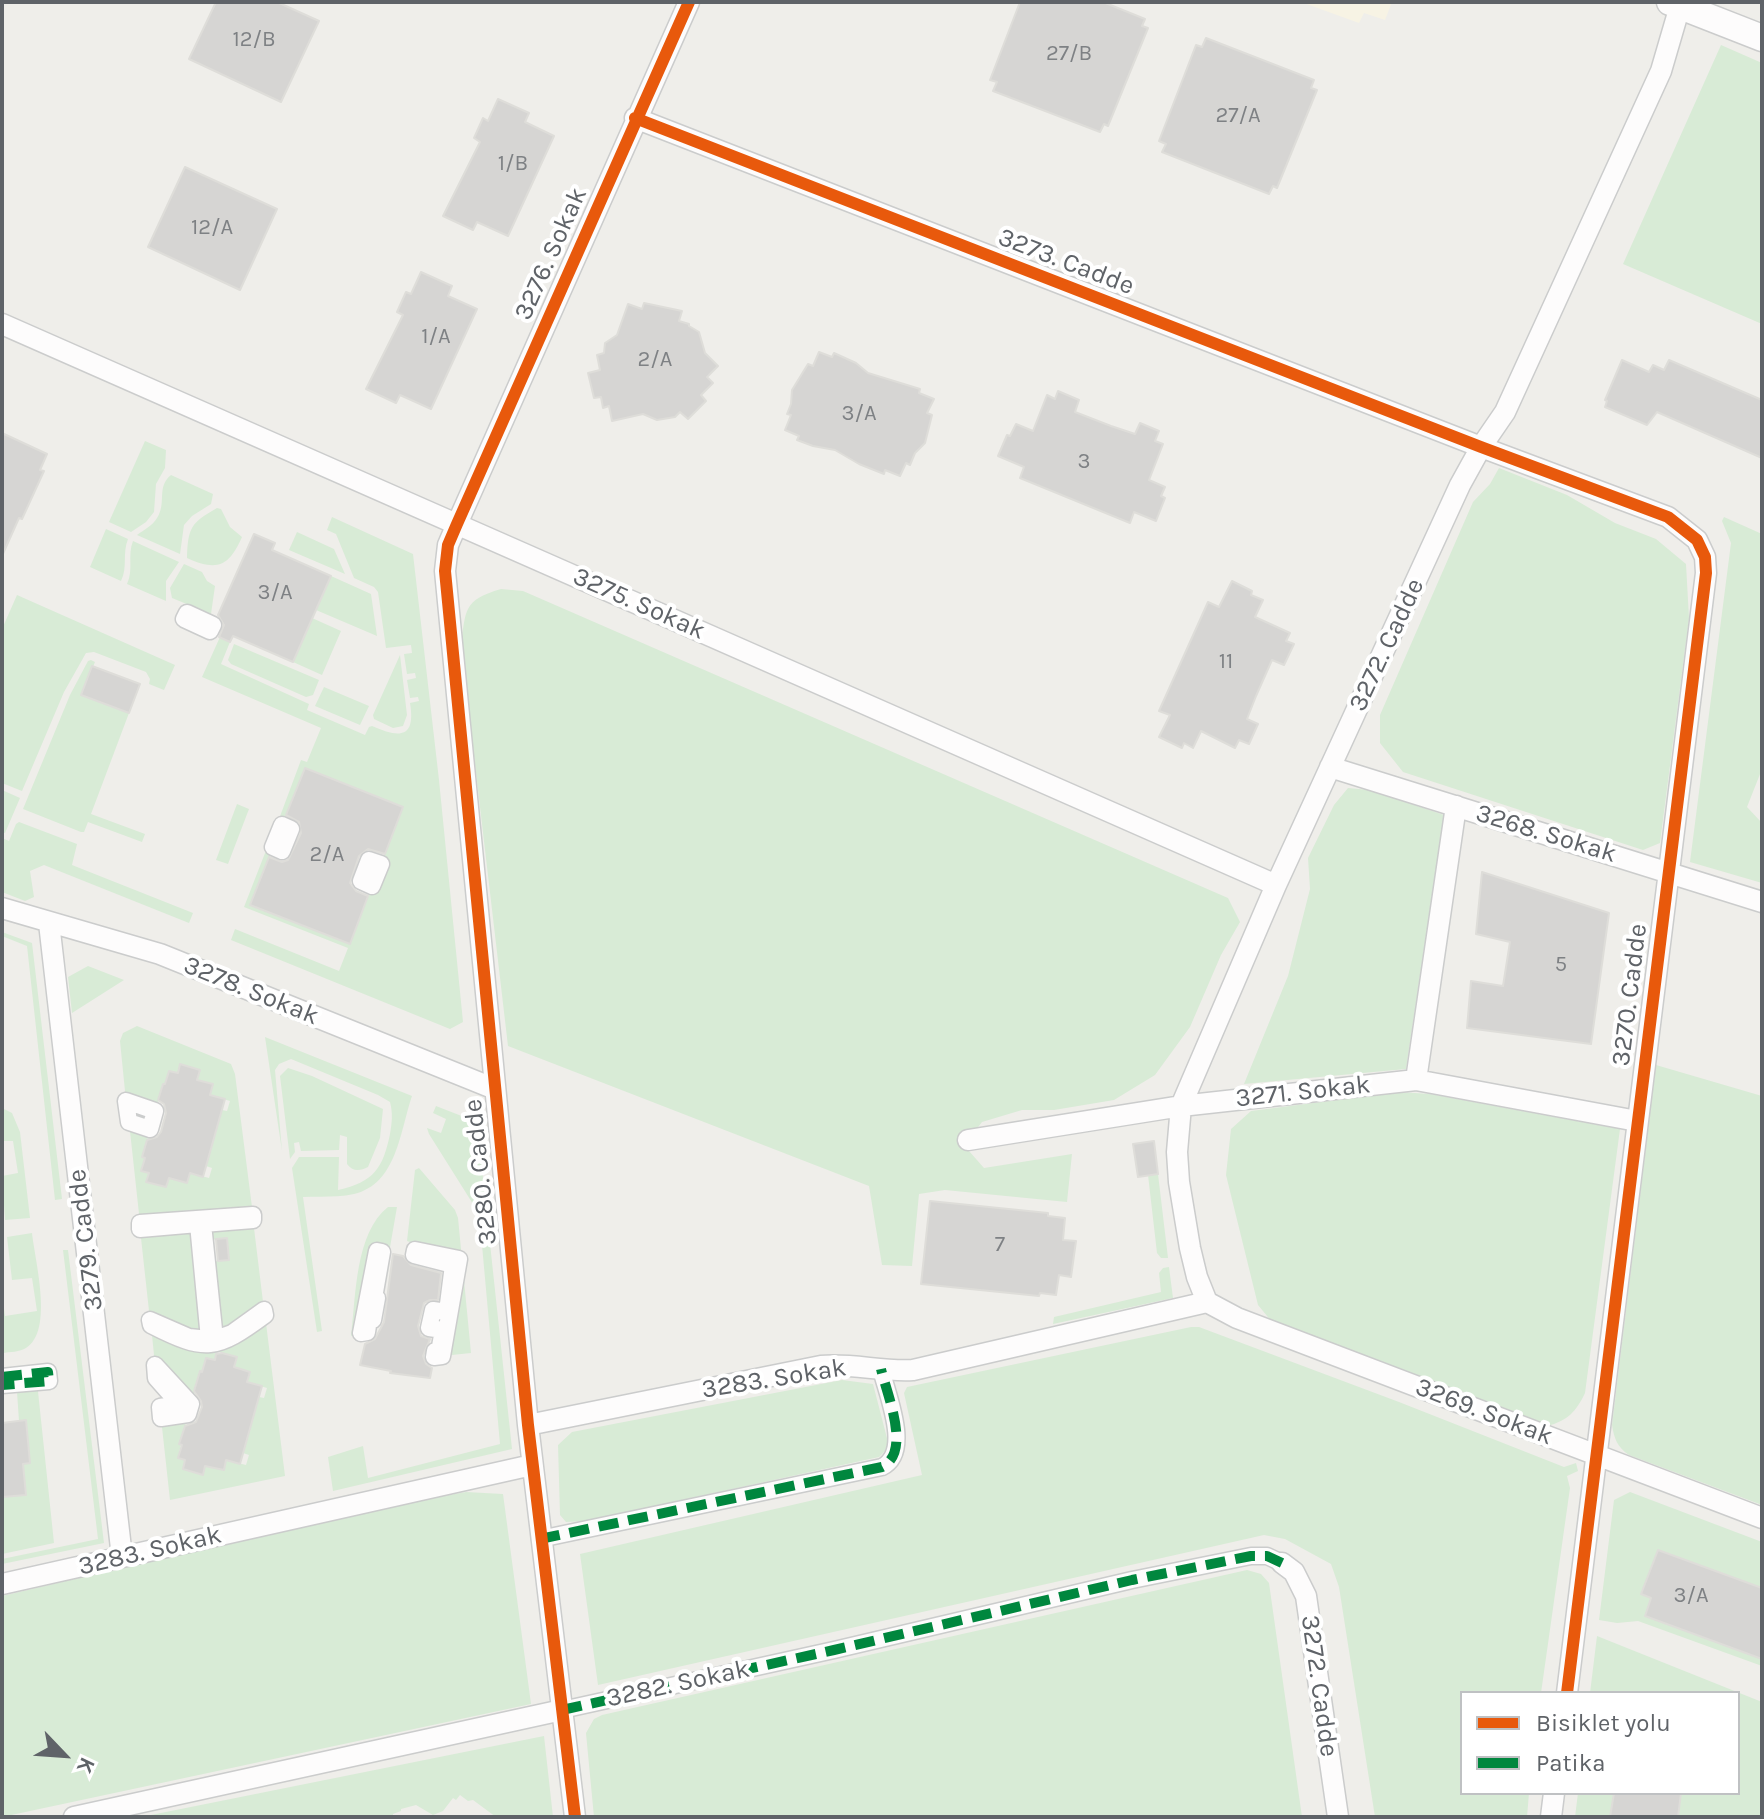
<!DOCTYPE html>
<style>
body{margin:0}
#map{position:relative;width:1764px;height:1819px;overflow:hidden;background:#efeeea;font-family:Karla,sans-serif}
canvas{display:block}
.frame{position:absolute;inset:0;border:4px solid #5f6368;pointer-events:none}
.legend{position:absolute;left:1460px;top:1691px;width:280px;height:104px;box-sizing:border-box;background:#fff;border:2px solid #bfc1c3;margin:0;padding:10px 14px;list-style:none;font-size:24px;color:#5f6368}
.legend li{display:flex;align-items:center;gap:16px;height:40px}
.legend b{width:40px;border:2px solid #bfc1c3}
.north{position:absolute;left:24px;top:1715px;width:80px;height:80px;-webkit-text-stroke:6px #fff;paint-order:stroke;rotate:115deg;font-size:22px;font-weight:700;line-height:32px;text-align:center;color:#5f6368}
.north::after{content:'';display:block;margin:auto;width:28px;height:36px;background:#5f6368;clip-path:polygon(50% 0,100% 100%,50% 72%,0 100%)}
</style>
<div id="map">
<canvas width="1764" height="1819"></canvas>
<div class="frame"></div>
<ul class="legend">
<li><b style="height:10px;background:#e8590c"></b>Bisiklet yolu</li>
<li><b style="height:10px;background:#00873e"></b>Patika</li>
</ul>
<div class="north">K</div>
</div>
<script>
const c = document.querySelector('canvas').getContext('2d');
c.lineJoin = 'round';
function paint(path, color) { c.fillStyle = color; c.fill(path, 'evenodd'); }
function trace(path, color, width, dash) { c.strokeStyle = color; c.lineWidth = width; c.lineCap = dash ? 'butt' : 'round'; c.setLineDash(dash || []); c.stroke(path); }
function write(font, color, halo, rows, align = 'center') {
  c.font = font + ' Karla,sans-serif'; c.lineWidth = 8; c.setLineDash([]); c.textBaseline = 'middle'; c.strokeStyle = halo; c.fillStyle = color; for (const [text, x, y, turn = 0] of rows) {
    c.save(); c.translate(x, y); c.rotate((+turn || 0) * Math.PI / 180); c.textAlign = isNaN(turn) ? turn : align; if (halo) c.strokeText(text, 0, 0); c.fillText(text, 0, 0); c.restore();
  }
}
const commercial = new Path2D(`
 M1301,2H1392L1385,20L1364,13L1359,23Z`);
const green = new Path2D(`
 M1721,45L1762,63V324L1623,264Z
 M145,441L166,450L165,468L156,484L154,512L146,522L131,532L109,522Z
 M1499,468L1567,495L1615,523L1656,539L1686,564L1689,618L1660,843L1643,850L1403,772L1380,743V715L1473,502L1490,484Z
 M171,475L213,494L211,504L192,516L184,525L180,554L137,535C144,530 153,525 157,518C167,503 156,487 171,475Z
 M217,508L221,509L230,527L242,537C229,566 218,572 187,558C188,527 191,523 217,508Z
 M332,517L413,554L439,780L463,1022L450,1029L231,940L235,929L339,971L348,948L244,907L267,848L273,847L250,905L350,943L403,807L305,768L282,825L279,819L301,760L307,762L321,728L202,677L220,637L230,642L221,664L309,704L307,710L365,735L369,727L372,726C399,738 416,739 410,703L419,701L418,697L410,698L407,680L416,678L415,673L407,674L404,654L412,653L411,645L386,648L378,592L374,587L354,578L336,534L327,530Z
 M1724,517L1762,534V769L1747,807L1762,823V883L1690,862L1731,543L1722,521Z
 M106,529L128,539C122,554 128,567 121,581L90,567Z
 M297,532L334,549L345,574L289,550Z
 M133,541L179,562L166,581V601L127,584C134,569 127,556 133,541Z
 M184,564L202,572L207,581L215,586L211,614L172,598L170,588Z
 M331,576L371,594L377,636L316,610Z
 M501,589L523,591L1228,898L1240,922L1221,955L1190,1027L1155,1075L1114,1100L1054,1110H1022L982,1122L968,1140L969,1151L984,1168L1072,1154L1067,1202L945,1190L919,1194L912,1266L882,1265L869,1186L508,1046L461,645C466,610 463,600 501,589Z
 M17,595L175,665L164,690L149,684L150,679L146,672L94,652L86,653L64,692L22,791L2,783V629Z
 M312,618L341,631L322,675L293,662Z
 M234,644L319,680L313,695L306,697L231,664L228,660Z
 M400,655L407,715L403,726L393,728L374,719L373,715Z
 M91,660L95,662L81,695L129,713L91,814L145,834L142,842L88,822L84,832H81L23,809L70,695L88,661Z
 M324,687L369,706L360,725L315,706Z
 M1348,788L1370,790L1444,815L1406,1069L1244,1084L1288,976L1310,889L1308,858L1334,805Z
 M2,790L20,798L5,833L2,832Z
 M237,804L249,809L228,864L216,860Z
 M19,822L77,844L72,865L193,913L189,923L44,865L30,871L34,897L25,901L2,892V838L9,841L16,824Z
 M2,932L32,943L62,1199L55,1200L27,946L2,936Z
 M88,966L124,980L72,1013L68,977Z
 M137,1026L231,1064L235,1074L253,1215L140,1223L129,1122L150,1129L143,1156L145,1158L142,1171L149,1173L146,1182L166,1187L169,1178L186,1183L190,1173L209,1178L212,1168L206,1166L222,1110L227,1111L230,1101L210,1095L213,1084L197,1080L200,1070L181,1065L178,1073L169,1071L155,1111L126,1101L120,1041L123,1033Z
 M265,1037L412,1096C400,1131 397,1184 354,1194C338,1198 320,1196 303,1197L322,1331L317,1332L292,1168L299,1157H339L338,1190C374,1182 383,1168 390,1134C392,1122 393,1114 390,1102L378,1095L291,1059L279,1064L275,1070L282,1151Z
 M1656,1065L1762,1096V1505L1629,1455C1617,1447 1614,1438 1612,1425Z
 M288,1068L312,1076L383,1109L380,1138L368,1167C360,1171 353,1172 347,1164V1137L340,1135L339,1150L301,1151L299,1142L294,1143L295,1152L290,1159L280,1076Z
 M1399,1092L1430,1094L1620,1129L1585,1393C1576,1412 1568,1420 1548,1426L1295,1332L1272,1322L1258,1305L1226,1175L1231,1129L1251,1111Z
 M436,1106L477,1122L512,1449L333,1491L328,1457L363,1446L368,1478L500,1444L480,1223L473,1204L429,1134L427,1128L441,1133L446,1119L433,1113Z
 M2,1108L12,1113L20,1132L30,1218L5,1220L2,1176L18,1173L13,1141H2Z
 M419,1168L455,1210L458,1218L471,1353L442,1356L458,1259L407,1241L415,1170Z
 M1158,1174L1168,1258H1161L1157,1253L1148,1175Z
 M388,1207H397L389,1253L361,1333L351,1336C356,1296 355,1233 388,1207Z
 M253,1220L264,1310L223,1337L207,1262L229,1260L227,1239L204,1240L203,1224Z
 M198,1224L209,1339L150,1320L140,1229Z
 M32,1233C35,1261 54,1331 26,1348C20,1352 10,1352 2,1353V1294L5,1316L37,1311L32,1278L12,1280L7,1237Z
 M63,1250H68L104,1543L2,1564V1559L98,1539Z
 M1169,1267L1173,1298L1053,1324L1054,1317L1161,1292L1159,1273L1163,1268Z
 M265,1315L285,1476L170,1500L161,1418L188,1414L178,1458L185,1460L183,1469L202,1474L205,1465L224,1470L226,1460L246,1465L249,1455L243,1453L259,1397L264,1398L267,1388L247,1382L234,1367L236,1357L217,1351L215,1360L206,1358L191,1404L155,1365L151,1325L182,1340Z
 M1191,1327H1199L1399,1402L1564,1467L1576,1463L1578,1471L1567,1476L1570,1488L1541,1693H1462V1793H1529L1527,1817H1375L1339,1587L1331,1564L1285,1539L1264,1535L598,1685L580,1554L922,1475L904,1393L907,1387Z
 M842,1380L873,1384L888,1442L885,1451L879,1457L586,1521L566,1522L560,1515L558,1445L572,1432Z
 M37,1382L54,1543L2,1554V1497L26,1495L23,1464L30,1462L26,1420L19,1421L17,1392L2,1393V1385Z
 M466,1492L503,1494L531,1704L2,1817V1596L391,1505Z
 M1630,1492L1762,1542V1666L1638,1621L1617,1623L1599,1620L1614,1500Z
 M1247,1570L1261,1574L1269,1583L1302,1817H594L586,1733L594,1719L602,1715Z
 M1597,1636L1762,1702V1817H1575L1578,1793H1738V1693H1590Z
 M544,1736L553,1817H496L473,1800L468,1801L460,1795L456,1800L453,1798L443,1811L433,1815L416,1805L401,1809V1811L393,1814V1817H141Z`);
const building = new Path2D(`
 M216,2H277L319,21L281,102L189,59Z
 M1020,2H1103L1145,19L1142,26L1148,28L1108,126L1104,124L1100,132L993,91L997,82L990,80Z
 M1206,38L1314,80L1311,88L1317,90L1277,188L1273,186L1269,194L1162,152L1166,144L1159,141L1196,45L1202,47Z
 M498,99L529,113L525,122L554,136L508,236L477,222L473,230L443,216L480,142L474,138L483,118L488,121Z
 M185,167L277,209L240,290L148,247Z
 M421,272L452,286L448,296L477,309L431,409L400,395L396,403L366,389L403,315L397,312L406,292L411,294Z
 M644,303L682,311L679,321L689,324V326L699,332L705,353L718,366L707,377L713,383L701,395L706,401L688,419L680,412L675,417L657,420L643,414L612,421L609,406L603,408L601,397L594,398L588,373L600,370L597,355L604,353L605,343L617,335L628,304L642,309Z
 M819,352L832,357L834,353L856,363L868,373L920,389L919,393L934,399L927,413L932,415L925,443L915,453L910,465L906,463L900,476L885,470L884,474L859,464L835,450L813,446L797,440L799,436L785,430L791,415L787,414L791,404L792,390L808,364L813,366Z
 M1622,360L1649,372L1653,365L1664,370L1669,360L1762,400V458L1657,412L1647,425L1605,407L1607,401L1605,400Z
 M1058,391L1079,400L1075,412L1111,426L1135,434L1140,423L1159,431L1155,441L1163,444L1149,480L1165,487L1161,496L1165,498L1156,521L1134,512L1130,523L1020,478L1024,467L998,456L1007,435L1010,436L1016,424L1033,431L1047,395L1055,399Z
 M2,433L47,454L40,470L44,471L22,519L19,518L2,556Z
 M254,534L275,543L272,550L331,576L293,662L233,636L230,642L219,637L224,625L218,615Z
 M1232,581L1252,591L1251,595L1263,600L1255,617L1290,633L1286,641L1294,644L1284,665L1272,660L1256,696L1247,719L1258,724L1249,744L1239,740L1235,748L1201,731L1193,748L1184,743L1182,748L1159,737L1170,715L1159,711L1208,602L1219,607Z
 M92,666L140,684L129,713L81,695Z
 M305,768L403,807L385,854L368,849L359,856L350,883L356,891L368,896L350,944L250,905L269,857L282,862L288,860L301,833L299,822L286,815Z
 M1482,872L1609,913L1591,1044L1467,1028L1471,981L1503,986L1510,942L1476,934Z
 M180,1064L200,1070L197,1080L213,1084L210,1095L225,1099L203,1177L190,1173L187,1183L169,1178L166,1187L146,1182L149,1173L141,1171L145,1158L142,1157L147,1140L157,1137L161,1132L166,1113L164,1104L158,1100L163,1084H165L169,1071L178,1073Z
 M1154,1141L1158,1174L1138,1177L1133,1144Z
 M930,1201L1048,1213V1216L1065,1218L1063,1240L1076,1241L1071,1277L1059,1275L1056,1295L1040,1293L1039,1296L921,1284Z
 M227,1238L229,1260L218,1261L216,1239Z
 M393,1254L403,1256L411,1265L441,1273L438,1300H430L424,1303L418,1326L421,1336L430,1339L423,1356L426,1364L432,1368L430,1378L390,1373L391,1371L360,1365L365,1344L375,1339L384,1322Z
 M222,1353L237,1357L234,1367L250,1372L247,1382L262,1386L240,1464L226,1460L224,1470L205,1466L203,1475L183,1469L185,1460L178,1458L182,1445L179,1444L185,1426L196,1422L202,1407L201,1401L194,1391L200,1371L202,1372L206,1358L215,1360L216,1354Z
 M26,1420L30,1463L23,1464L26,1495L2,1497V1423Z
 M1658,1550L1762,1588V1659L1645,1616L1651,1598L1641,1594Z
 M1614,1793H1681L1678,1817H1610Z`);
const pedestrian = new Path2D(`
 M187,613L213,625L210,631L184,619Z
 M282,825L291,829L282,851L273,847Z
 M369,860L381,864L372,886L361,881Z
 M126,1101L155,1111L150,1129L129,1122Z
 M253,1215V1220L203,1224L215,1339L232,1333L264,1310L265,1315C216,1351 206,1353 151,1325L150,1320L189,1337L209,1339L198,1224L140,1229V1223Z
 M415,1250L459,1259L442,1356L434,1357L435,1351L439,1352L443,1330L429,1328L433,1310L447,1312L453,1265L414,1255Z
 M377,1251L382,1252L374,1298H377L373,1320L369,1319L367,1332L361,1333Z
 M155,1365L191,1404L188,1414L161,1418L160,1407L179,1404L156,1378Z
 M2,1377L48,1372L49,1381L2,1385
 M540,1539L882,1467C912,1452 887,1395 881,1369
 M562,1710L834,1650L1132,1580L1251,1556H1267L1282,1563`);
const minor = new Path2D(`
 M635,118L1481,447L1668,517L1697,540L1705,557L1706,573L1567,1693
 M2,324L1276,885
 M1330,767L1762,902
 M2,908L160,954L495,1089
 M49,923L122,1557
 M1416,1080L1456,806
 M968,1140L1181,1106L1416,1080L1637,1121
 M1207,1302L1197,1277L1190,1248L1179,1182L1177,1152L1181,1106L1276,885L1460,485L1481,447L1505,412L1661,71L1680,6
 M1207,1302L1237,1318L1762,1518
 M528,1425L821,1366C852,1363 882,1372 913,1370L1207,1302
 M1282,1563L1294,1572L1306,1596L1338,1817
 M2,1584L532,1465
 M74,1817L562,1710
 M575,1817L528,1425L445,571L448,545L457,524L689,2
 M1551,1817L1554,1793`);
const tertiary = new Path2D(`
 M1670,2L1762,38`);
const quiet = new Path2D(`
 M2,1377L48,1372L49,1381L2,1385
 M540,1539L882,1467C912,1452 887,1395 881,1369
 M562,1710L834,1650L1132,1580L1251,1556H1267L1282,1563`);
const cycleway = new Path2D(`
 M635,118L1481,447L1668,517L1697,540L1705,557L1706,573L1567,1693
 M575,1817L528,1425L445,571L448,545L457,524L689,2`);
const numberNames = [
 ["12/B",254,40],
 ["27/B",1069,54],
 ["27/A",1238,116],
 ["1/B",513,164],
 ["12/A",212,228],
 ["1/A",436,337],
 ["2/A",655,360],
 ["3/A",859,414],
 ["3",1084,462],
 ["3/A",275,593],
 ["11",1226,662],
 ["2/A",327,855],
 ["5",1561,965],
 ["7",1000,1245],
 ["3/A",1691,1596]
];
const streetNames = [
 ["3276. Sokak",551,254,-66],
 ["3273. Cadde",1066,262,21],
 ["3275. Sokak",639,604,24],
 ["3272. Cadde",1387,645,-65],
 ["3268. Sokak",1546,834,17],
 ["3278. Sokak",251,991,22],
 ["3270. Cadde",1630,995,-83],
 ["3271. Sokak",1303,1092,-6],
 ["3280. Cadde",481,1172,-96],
 ["3279. Cadde",86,1240,-97],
 ["3283. Sokak",774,1379,-9],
 ["3269. Sokak",1484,1412,21],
 ["3283. Sokak",150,1551,-13],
 ["3282. Sokak",678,1684,-12],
 ["3272. Cadde",1319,1686,82]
];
paint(commercial, '#f7f3e4');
paint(green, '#d8ebd6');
paint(building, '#d6d5d3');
trace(building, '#deddd9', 2);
trace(pedestrian, '#cbcccc', 19);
trace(minor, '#cbcccc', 23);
trace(tertiary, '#cbcccc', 29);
trace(pedestrian, '#fdfcfc', 16);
trace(minor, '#fdfcfc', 20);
trace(tertiary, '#fdfcfc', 26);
trace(quiet, '#00873e', 10, [20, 10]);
trace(cycleway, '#e8590c', 12);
write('22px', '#7e8184', null, numberNames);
write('26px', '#5f6368', '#fff', streetNames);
</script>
